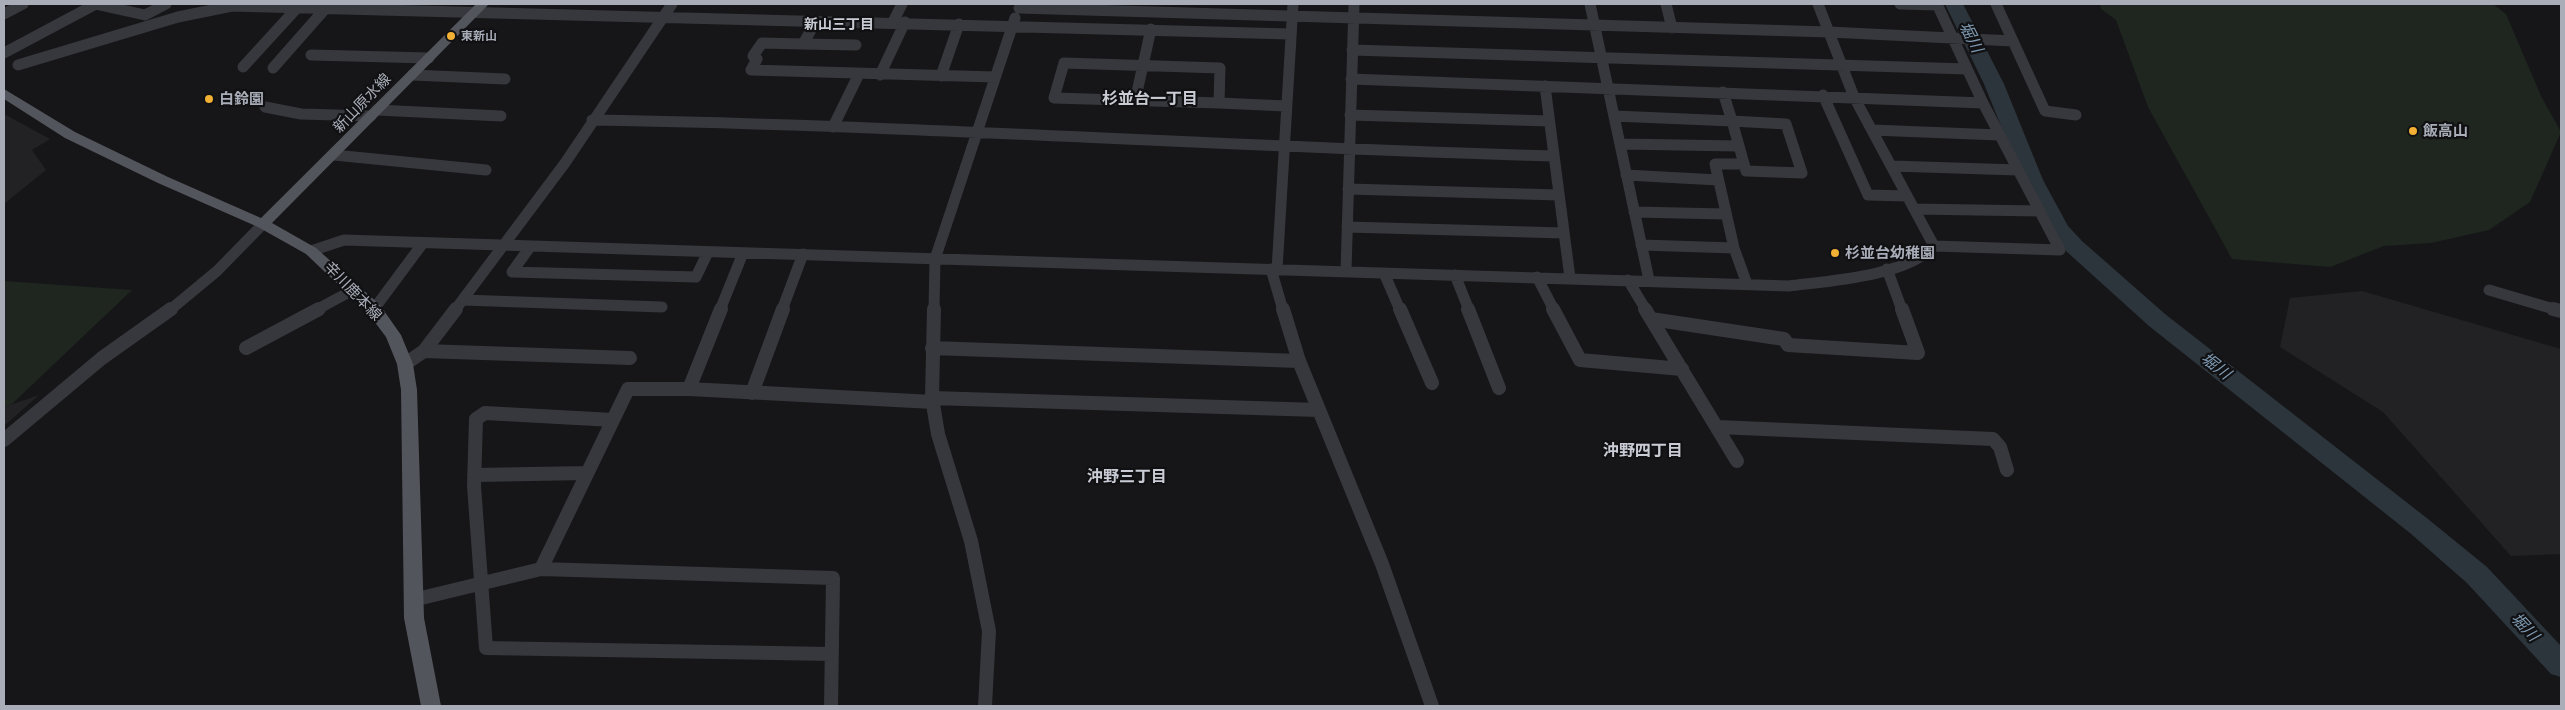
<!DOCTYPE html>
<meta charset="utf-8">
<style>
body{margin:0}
#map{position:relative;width:2565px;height:710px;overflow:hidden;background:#161618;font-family:Commissioner,sans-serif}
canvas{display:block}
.frame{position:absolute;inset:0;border:5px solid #a8adb8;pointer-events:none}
</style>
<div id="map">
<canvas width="2565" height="710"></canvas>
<div class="frame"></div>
</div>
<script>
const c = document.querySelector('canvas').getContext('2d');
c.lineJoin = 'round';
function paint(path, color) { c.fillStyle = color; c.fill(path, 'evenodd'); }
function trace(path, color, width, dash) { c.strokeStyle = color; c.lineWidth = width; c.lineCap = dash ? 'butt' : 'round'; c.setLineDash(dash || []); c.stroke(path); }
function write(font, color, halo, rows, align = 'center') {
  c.font = font + ' Commissioner,"Noto Sans JP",sans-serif'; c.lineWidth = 4.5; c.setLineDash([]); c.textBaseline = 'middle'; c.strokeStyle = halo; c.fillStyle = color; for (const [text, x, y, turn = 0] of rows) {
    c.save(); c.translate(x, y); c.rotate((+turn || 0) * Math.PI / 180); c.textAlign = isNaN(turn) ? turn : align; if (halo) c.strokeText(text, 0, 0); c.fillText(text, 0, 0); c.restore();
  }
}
const built = new Path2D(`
 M4,114L50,139L32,150L46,170L4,204Z
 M2362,291L2561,349V554L2511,556L2383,412L2280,347L2290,298Z
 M39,395L4,426V407Z`);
const green = new Path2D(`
 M2100,4H2493L2506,14L2541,96L2561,132L2530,202L2489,230L2431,243L2384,246L2330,267L2232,259L2148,107L2116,20L2101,9Z
 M4,281L132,290L12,404L4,407Z`);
const river = new Path2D(`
 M1945,4H1963L2004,84L2043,180L2068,226L2082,241L2165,314L2428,519L2487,567L2561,646V677L2551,674L2467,583L2410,533L2149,326L2066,251L2048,229L2023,180L1984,84Z`);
const minorFar1 = new Path2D(`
 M95,4L145,15L166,4
 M1590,4L1649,280
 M1666,4L1672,28
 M1818,4L1854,97L1934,246
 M1900,4L1938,5
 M1996,4L2045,111L2076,115
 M230,6L1290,34
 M1019,8L1829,32L2013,41
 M4,14L23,4
 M816,21L803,44L856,45
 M893,22L902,4
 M803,44L762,43L753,56L757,59L751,70L995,77
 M1352,50L1967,69
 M4,53L96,4
 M311,55L429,58
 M1064,63L1220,68L1219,103L1054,98Z
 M18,65L178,17L237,5
 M243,67L296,9
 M273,68L325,9
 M412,75L505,79
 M880,75L905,22
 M941,76L959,24
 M1351,79L1983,103
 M1545,86L1570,278
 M1723,92L1732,121
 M1823,95L1868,195L1907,196
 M1135,101L1151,29
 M1219,103L1286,106
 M265,107L301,114L371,116
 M377,110L501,116
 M1350,115L1549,121
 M1614,116L1732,121
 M592,120C913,125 1233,147 1554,156
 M1732,121L1786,124L1802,173L1746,171Z
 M833,127L859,74
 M1872,130L1999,135
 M1620,144L1738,146
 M334,155L486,170
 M1744,164H1715L1734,248L1747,284
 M1892,166L2018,170
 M1626,175L1718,180
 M1348,189L1559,195
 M1914,209L2040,211
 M1634,212L1725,214
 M1347,227L1564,233
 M1641,245L1734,248
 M1934,246L2060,250L1983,103L1937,4
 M530,247L512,272L696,277L708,252
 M311,251L344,240L1789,286C1828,281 1907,276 1934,246
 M1271,269L1283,310
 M1887,269L1902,310
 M1277,270L1293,4
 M1346,271L1354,4
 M1384,273L1400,310
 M1455,275L1469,310
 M1537,277L1554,310
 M1628,280L1646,310
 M2489,290L2557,310
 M463,300L662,307
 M374,309L423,243
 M170,310L217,271L263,224
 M316,310L353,290
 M455,310L565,163L672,4
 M720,310L743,253
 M782,310L803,254
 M934,310L935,259L1015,18`);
const minor = new Path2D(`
 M721,309L689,389L933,402
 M934,309L932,398L938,434L971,541L989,631L985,706
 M1283,309L1299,361L1382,564L1432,706
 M1400,309L1432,383
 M1468,309L1499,388
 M1553,309L1580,360L1682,369
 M1645,309L1737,461
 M2553,309L2561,311
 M1651,319L1784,339L1788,345L1918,353L1902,309
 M246,348L319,309
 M932,348L1299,361
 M424,351L630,358
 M405,364L424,351L456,309
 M752,393L783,309
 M932,398L1319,410
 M613,420L485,413L476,419L474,486L486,648L832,654
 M1718,427L1993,439L2000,447L2007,470
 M4,440L102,358L171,309
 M474,475L587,473
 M541,569L628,389H689
 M413,600L541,569L833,578L831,706`);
const major = new Path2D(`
 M476,4H489L272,223L316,248L380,305L401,335L413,364L417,390L424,618L441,706H421L404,618L401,390L397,364L386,337L368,313L306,254L258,227L158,183L65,138L4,99V89L75,132L168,177L261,218Z`);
const markers = [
 [451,36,5,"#f2b134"],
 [209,99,5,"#f2b134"],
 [2413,131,5,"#f2b134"],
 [1835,253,5,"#f2b134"]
];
const farPoinames = [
 ["東新山",461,36]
];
const farNeighbourhoodnames = [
 ["新山三丁目",839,24]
];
const poiNames = [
 ["白鈴園",219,99],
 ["飯高山",2423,131],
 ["杉並台幼稚園",1845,253]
];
const streetNames = [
 ["新山原水線",362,103,-46],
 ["辛川鹿本線",353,291,46]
];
const waterNames = [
 ["堀川",1971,37,63],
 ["堀川",2216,366,38],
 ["堀川",2525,627,47]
];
const neighbourhoodNames = [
 ["杉並台一丁目",1150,99],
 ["沖野四丁目",1643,451],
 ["沖野三丁目",1127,477]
];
paint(built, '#222225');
paint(green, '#1e261f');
paint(river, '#2c353c');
trace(minorFar1, '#37383d', 11);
trace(minor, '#37383d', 14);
paint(major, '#53555c');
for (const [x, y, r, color] of markers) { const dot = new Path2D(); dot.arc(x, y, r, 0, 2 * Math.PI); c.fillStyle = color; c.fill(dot); trace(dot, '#111113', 2); }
write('bold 12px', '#a8adb8', '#111113', farPoinames, 'left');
write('bold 14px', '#c9ccd4', '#111113', farNeighbourhoodnames);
write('bold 15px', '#a8adb8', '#111113', poiNames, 'left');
write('15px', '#a8adb8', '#111113', streetNames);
write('italic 16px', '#7f9bb3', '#111113', waterNames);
write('bold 16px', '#c9ccd4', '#111113', neighbourhoodNames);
</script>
